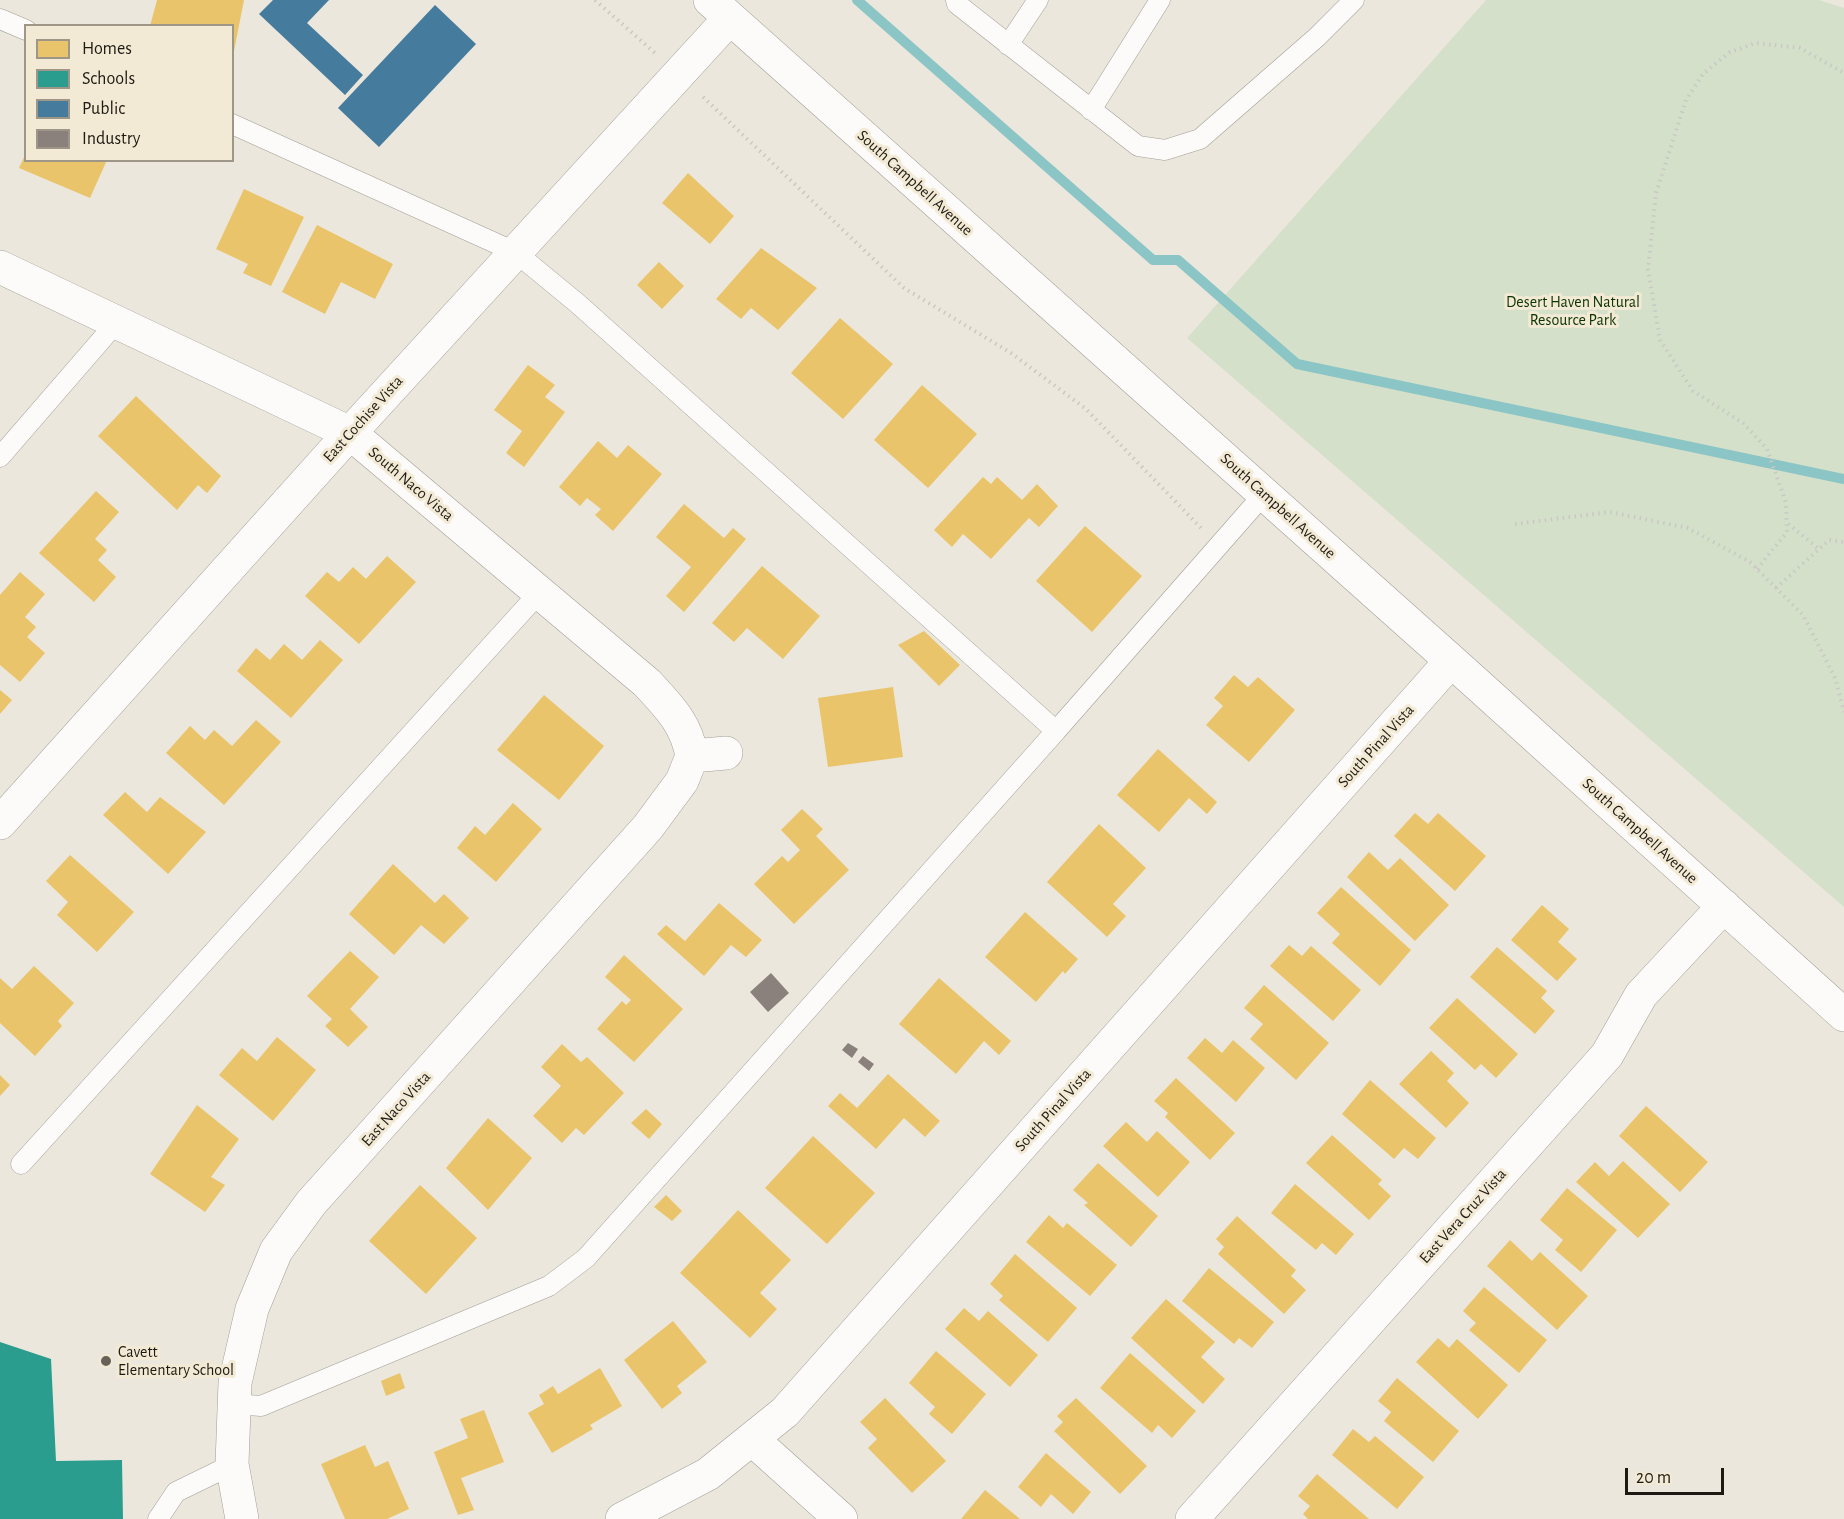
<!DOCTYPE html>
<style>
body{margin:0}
#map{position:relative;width:1844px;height:1519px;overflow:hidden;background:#ece7dc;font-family:"Alegreya Sans",sans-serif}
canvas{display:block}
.legend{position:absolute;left:24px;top:24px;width:210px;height:138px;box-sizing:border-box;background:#f3ead5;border:2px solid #9e9787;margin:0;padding:8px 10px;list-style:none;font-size:18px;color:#1e1a13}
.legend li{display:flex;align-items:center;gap:12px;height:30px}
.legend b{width:30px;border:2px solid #9e9787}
.scale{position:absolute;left:1625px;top:1468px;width:99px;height:27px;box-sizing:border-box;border:3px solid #1e1a13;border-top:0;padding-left:8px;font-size:18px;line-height:21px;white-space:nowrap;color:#1e1a13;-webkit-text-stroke:4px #f3ead5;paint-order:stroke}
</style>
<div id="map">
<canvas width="1844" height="1519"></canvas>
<ul class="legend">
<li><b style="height:16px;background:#e9c46a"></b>Homes</li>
<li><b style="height:16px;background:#2a9d8f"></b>Schools</li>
<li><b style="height:16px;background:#457b9d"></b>Public</li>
<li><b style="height:16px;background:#8a817c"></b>Industry</li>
</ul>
<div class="scale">20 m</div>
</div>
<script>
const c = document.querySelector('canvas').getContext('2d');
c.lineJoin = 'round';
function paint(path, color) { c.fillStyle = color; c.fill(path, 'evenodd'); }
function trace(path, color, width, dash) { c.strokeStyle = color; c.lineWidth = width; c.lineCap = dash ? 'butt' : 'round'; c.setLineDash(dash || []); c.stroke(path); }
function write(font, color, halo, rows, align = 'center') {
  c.font = font + ' "Alegreya Sans",sans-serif'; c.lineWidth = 6; c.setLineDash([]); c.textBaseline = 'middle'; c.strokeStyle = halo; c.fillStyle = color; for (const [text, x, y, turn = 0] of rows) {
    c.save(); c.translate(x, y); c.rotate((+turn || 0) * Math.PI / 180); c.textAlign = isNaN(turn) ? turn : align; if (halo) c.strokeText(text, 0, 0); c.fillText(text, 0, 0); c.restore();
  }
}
const green = new Path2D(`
 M1486,0H1819L1844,8V907L1187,338Z`);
const homes = new Path2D(`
 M157,0H244L234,51L232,26H150Z
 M26,153V160H107L90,198L19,168Z
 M688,173L734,216L710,244L662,203Z
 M244,189L304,217L271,286L243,273L248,264L216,249Z
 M317,225L393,264L375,299L341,282L325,314L282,292Z
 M761,248L817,288L778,330L751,308L741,319L716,299Z
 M659,262L684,286L662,309L637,285Z
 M840,318L893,364L843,419L791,373Z
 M528,365L555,385L545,397L565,412L524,467L506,453L522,431L494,410Z
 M922,385L977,434L928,488L874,440Z
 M136,396L221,476L207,493L198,485L177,510L98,436Z
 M598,441L617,458L628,445L662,474L613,531L595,515L601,509L587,498L580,506L559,487Z
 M983,477L991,484L997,477L1022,500L1037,484L1058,506L1039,527L1029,518L991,559L963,534L952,547L934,530Z
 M96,491L119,512L95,539L107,550L98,560L116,577L94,602L39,553Z
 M684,504L724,538L733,528L746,539L684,612L666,596L691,567L656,537Z
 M1085,526L1142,576L1092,632L1036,581Z
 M387,556L416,582L359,644L305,596L327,572L339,582L353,567L366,579Z
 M762,566L820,616L783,659L747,628L734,642L712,623Z
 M20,572L45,594L25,617L36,627L27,637L45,653L20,682L0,665V595Z
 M924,631L960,665L939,686L898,645Z
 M320,640L343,660L291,718L237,671L256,648L270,660L284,644L302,660Z
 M1234,675L1248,687L1258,677L1295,710L1249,762L1206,725L1223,706L1214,698Z
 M893,687L903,757L828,767L818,698Z
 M0,690L12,700L0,714Z
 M544,695L604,746L559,800L497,750Z
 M256,720L281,742L224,805L166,753L190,726L205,740L214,730L232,746Z
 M1158,749L1217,802L1207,814L1189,798L1159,832L1117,795Z
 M125,792L147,812L160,797L206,832L168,874L103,815Z
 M513,803L542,829L496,882L457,848L475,826L485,835Z
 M802,809L823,829L816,836L849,870L794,924L754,884L782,856L788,862L800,850L781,830Z
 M1415,813L1428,824L1438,813L1486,856L1455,891L1394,836Z
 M1099,824L1146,868L1113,904L1126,916L1107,937L1047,882Z
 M1369,852L1388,870L1400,858L1449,905L1415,941L1347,877Z
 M70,855L134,912L97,952L57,915L68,902L46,881Z
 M393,864L435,903L444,894L469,918L444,944L421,925L394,955L349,914Z
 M1341,887L1411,950L1380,986L1332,943L1340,934L1317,913Z
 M719,903L762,940L746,957L731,945L704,976L657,934L666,925L685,941Z
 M1542,905L1569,929L1558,942L1577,959L1557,981L1511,940Z
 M1025,912L1078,959L1065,974L1063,971L1036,1002L985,957Z
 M1289,945L1302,956L1311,946L1361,990L1333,1021L1270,966Z
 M1497,947L1547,991L1541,998L1555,1011L1535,1034L1470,977Z
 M350,951L379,977L350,1009L368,1027L348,1047L325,1026L332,1019L307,996Z
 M624,955L683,1009L634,1062L597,1029L622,1001L626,1005L631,1000L605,977Z
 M34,966L74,1003L58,1021L62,1026L35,1056L0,1023V978L12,989Z
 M939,978L1011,1041L999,1055L984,1041L956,1074L899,1024Z
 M1264,985L1329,1043L1296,1080L1250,1039L1263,1024L1244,1008Z
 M1457,998L1518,1054L1496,1078L1481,1064L1475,1070L1429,1028Z
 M277,1037L316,1070L273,1121L219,1075L242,1048L257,1061Z
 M1205,1038L1222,1053L1233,1040L1265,1068L1236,1102L1187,1058Z
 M562,1044L581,1062L587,1057L624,1093L584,1135L576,1128L562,1143L533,1116L561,1086L541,1067Z
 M1431,1051L1454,1073L1447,1081L1469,1103L1446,1128L1399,1084Z
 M888,1074L940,1121L925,1137L904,1118L876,1149L828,1106L840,1093L857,1108Z
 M0,1075L10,1085L0,1096Z
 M1176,1078L1235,1133L1210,1160L1165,1117L1168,1113L1154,1101Z
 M1370,1080L1436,1138L1418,1159L1404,1148L1394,1159L1342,1114Z
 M197,1105L239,1139L211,1177L225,1185L205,1212L150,1174Z
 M1646,1106L1708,1162L1680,1192L1619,1136Z
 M646,1109L662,1124L649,1139L631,1123Z
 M488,1118L532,1158L488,1210L446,1168Z
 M1126,1122L1147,1142L1157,1131L1190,1162L1158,1197L1103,1146Z
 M1332,1135L1382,1180L1378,1184L1391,1196L1369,1220L1306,1163Z
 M813,1136L875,1193L827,1244L765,1188Z
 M1623,1161L1670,1204L1638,1238L1576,1182L1595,1162L1609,1176Z
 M1098,1163L1158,1216L1131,1247L1084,1205L1088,1203L1073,1190Z
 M1295,1184L1354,1234L1336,1255L1322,1243L1316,1250L1271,1213Z
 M420,1185L477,1238L426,1294L369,1241Z
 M1567,1188L1617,1230L1581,1272L1555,1250L1563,1240L1540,1220Z
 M666,1195L682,1211L672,1221L654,1207Z
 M738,1210L791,1260L760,1293L777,1309L750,1338L680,1273Z
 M1049,1215L1063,1228L1067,1223L1117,1265L1090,1296L1026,1242Z
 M1237,1216L1296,1270L1291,1276L1306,1290L1284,1314L1218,1254L1224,1247L1216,1239Z
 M1510,1240L1532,1261L1540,1252L1588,1296L1557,1330L1487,1266Z
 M1015,1254L1077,1308L1048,1342L999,1300L1003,1296L990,1284Z
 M1209,1268L1274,1322L1252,1348L1239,1338L1234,1344L1182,1301Z
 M1484,1287L1547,1340L1519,1373L1469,1330L1476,1323L1463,1311Z
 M1166,1299L1215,1342L1201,1357L1225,1379L1203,1404L1131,1338Z
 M964,1308L979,1321L988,1311L1038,1355L1010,1387L945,1329Z
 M673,1321L707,1362L677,1386L682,1393L662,1409L624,1360Z
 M1438,1338L1449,1348L1457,1339L1508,1385L1478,1419L1416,1362Z
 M936,1351L986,1394L952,1434L929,1414L935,1407L909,1383Z
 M1130,1353L1196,1411L1172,1438L1158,1425L1152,1433L1100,1388Z
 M600,1368L622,1406L590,1425L593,1429L552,1453L528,1413L544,1404L539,1395L553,1386L558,1394Z
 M400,1373L405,1388L386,1396L381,1381Z
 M1397,1378L1459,1431L1433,1462L1384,1421L1391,1412L1378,1401Z
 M885,1398L946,1461L912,1493L868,1448L877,1439L860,1422Z
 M1076,1398L1147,1466L1120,1494L1054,1431L1063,1422L1057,1416Z
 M484,1410L504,1462L461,1478L474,1510L458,1515L434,1452L468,1438L460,1419Z
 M1353,1429L1369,1442L1375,1436L1424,1477L1397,1509L1332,1455Z
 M365,1445L375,1467L388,1461L409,1509L387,1519H345L321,1464Z
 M1046,1453L1091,1492L1073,1514L1051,1494L1041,1507L1018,1487Z
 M1317,1474L1369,1519H1308L1303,1514L1310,1506L1298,1496Z
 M985,1490L1020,1519H961Z`);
const schools = new Path2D(`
 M0,1342L51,1359L56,1461L122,1460L123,1519H0Z`);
const public = new Path2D(`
 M273,0H329L307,23L363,75L345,95L259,14Z
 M435,5L476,44L379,147L338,108Z`);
const industry = new Path2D(`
 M771,973L789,993L768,1012L750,992Z
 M848,1043L858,1049L852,1058L842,1050Z
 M863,1056L874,1064L869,1071L858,1062Z`);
const stream = new Path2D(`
 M857,0L1153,260H1178L1297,364L1844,479`);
const path = new Path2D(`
 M595,0L655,53
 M703,97L904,288L1011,353L1086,409L1201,528
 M1515,524L1610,512L1688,528L1750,562L1803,615L1835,678L1844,712
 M1788,524L1819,549
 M1757,569L1787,532L1786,503L1767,449L1743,423L1693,391L1660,340L1648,269L1656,193L1686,100L1703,74L1730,52L1756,43L1800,48L1844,73
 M1776,588L1829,540L1844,542`);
const lane = new Path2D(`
 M956,0L957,4L1138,146L1165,150L1200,139L1317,37L1354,0
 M0,19L26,30
 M1008,45L1038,0
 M1091,110L1160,0
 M232,124L515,252L577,303L1056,731L1264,494
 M0,457L116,323
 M21,1164L539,593
 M234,1404L261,1406L549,1286L586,1258L1056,731
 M158,1519L176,1492L219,1471L232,1470`);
const street = new Path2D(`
 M710,0L1456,665L1844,1015
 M0,267L350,433L647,683C669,707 686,723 692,756
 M692,756L726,753
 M0,823L350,433L730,18
 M752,1439L841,1519
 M242,1519L232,1464L235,1383L240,1361L252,1309L276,1251L311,1203L648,827L682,781L692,756
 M622,1519L708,1474L785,1412L1451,661
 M1192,1519L1607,1055L1641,995L1724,906`);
const markers = [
 [106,1361,6,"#666259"]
];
const streetNames = [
 ["South Campbell Avenue",915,183,42],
 ["East Cochise Vista",363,419,-48],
 ["South Naco Vista",411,484,40],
 ["South Campbell Avenue",1278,506,42],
 ["South Pinal Vista",1376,746,-48],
 ["South Campbell Avenue",1640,831,42],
 ["East Naco Vista",396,1109,-48],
 ["South Pinal Vista",1053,1110,-48],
 ["East Vera Cruz Vista",1463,1216,-48]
];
const parkNames = [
 ["Desert Haven Natural",1573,302],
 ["Resource Park",1573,320]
];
const poiNames = [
 ["Cavett",118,1352],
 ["Elementary School",118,1370]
];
paint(green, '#d4e0ca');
paint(homes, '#e9c46a');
paint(schools, '#2a9d8f');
paint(public, '#457b9d');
paint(industry, '#8a817c');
trace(stream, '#8bc5c5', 10);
trace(lane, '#a29e96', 21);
trace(street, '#a29e96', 34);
trace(path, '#cac8c4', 4, [1.5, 4.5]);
trace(lane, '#fcfbfa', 20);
trace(street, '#fcfbfa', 33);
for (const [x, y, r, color] of markers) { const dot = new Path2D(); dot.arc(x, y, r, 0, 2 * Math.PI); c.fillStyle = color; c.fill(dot); trace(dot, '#f3ead5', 2); }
write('16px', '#1e1a13', '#f3ead5', streetNames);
write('16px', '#0c3503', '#f3ead5', parkNames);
write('16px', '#1e1a13', '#f3ead5', poiNames, 'left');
</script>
